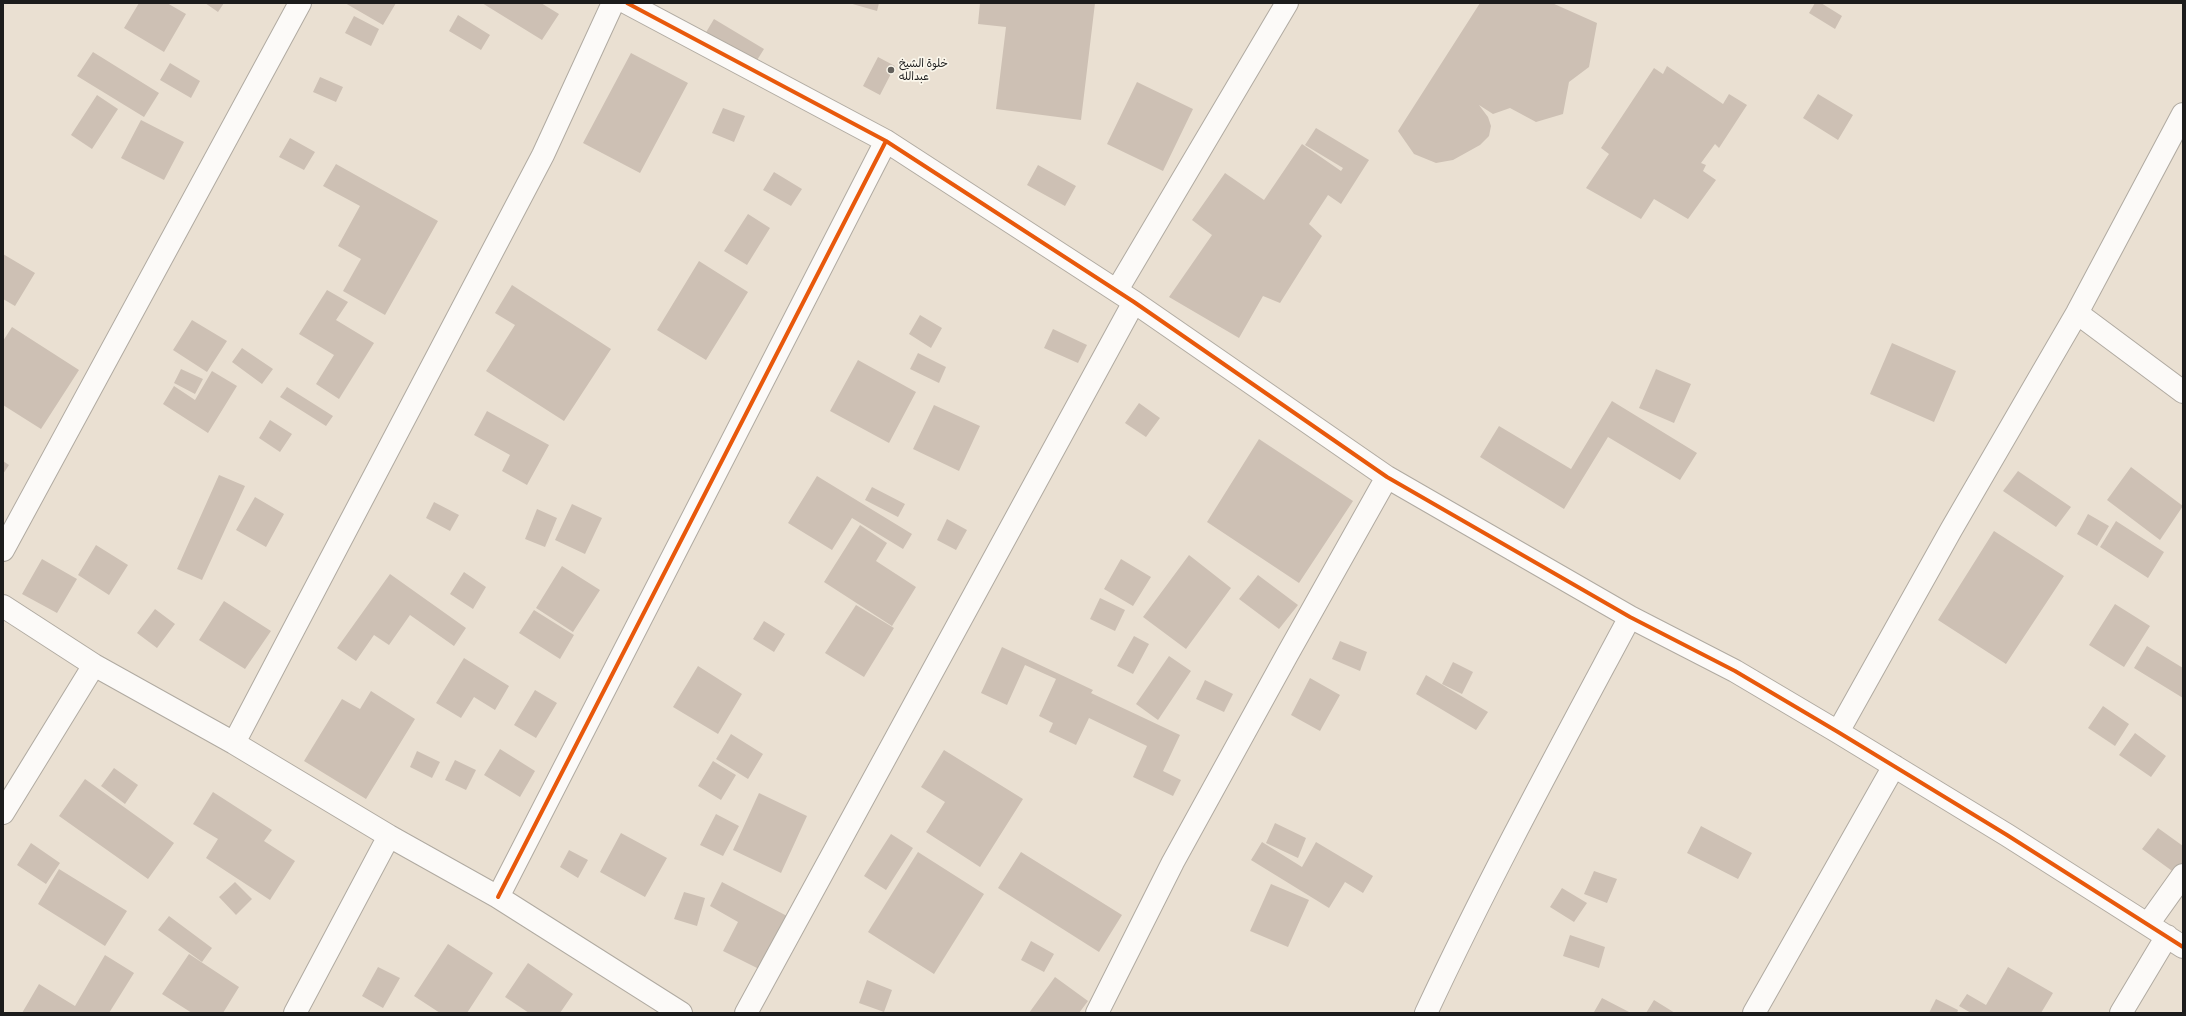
<!DOCTYPE html>
<meta charset="utf-8">
<style>
body{margin:0}
#map{position:relative;width:2186px;height:1016px;overflow:hidden;background:#eae0d2;font-family:Delius,sans-serif}
canvas{display:block}
.frame{position:absolute;inset:0;border:4px solid #1c1c1c;pointer-events:none}
</style>
<div id="map">
<canvas width="2186" height="1016"></canvas>
<div class="frame"></div>
</div>
<script>
const c = document.querySelector('canvas').getContext('2d');
c.lineJoin = 'round';
function paint(path, color) { c.fillStyle = color; c.fill(path, 'evenodd'); }
function trace(path, color, width, dash) { c.strokeStyle = color; c.lineWidth = width; c.lineCap = dash ? 'butt' : 'round'; c.setLineDash(dash || []); c.stroke(path); }
function write(font, color, halo, rows, align = 'center') {
  c.font = font + ' Delius,"Playpen Sans Arabic",sans-serif'; c.lineWidth = 3.5; c.setLineDash([]); c.textBaseline = 'middle'; c.strokeStyle = halo; c.fillStyle = color; for (const [text, x, y, turn = 0] of rows) {
    c.save(); c.translate(x, y); c.rotate((+turn || 0) * Math.PI / 180); c.textAlign = isNaN(turn) ? turn : align; if (halo) c.strokeText(text, 0, 0); c.fillText(text, 0, 0); c.restore();
  }
}
const building = new Path2D(`
 M139,3H167L186,14L164,52L124,28Z
 M205,3H224L218,12Z
 M345,3H396L383,25Z
 M482,3H541L559,14L542,40Z
 M849,3H879L877,11Z
 M980,3H1095L1081,120L996,109L1006,27L978,24Z
 M1480,3H1552L1597,23L1589,67L1569,82L1563,114L1536,122L1510,108L1493,114L1479,105L1488,117L1491,126L1489,136L1480,145L1453,160L1436,163L1414,154L1398,131Z
 M1815,3H1821L1842,16L1835,29L1809,13Z
 M458,15L490,35L481,50L449,31Z
 M354,16L379,29L371,46L345,33Z
 M714,19L764,49L754,65L705,34Z
 M93,52L159,93L144,117L77,76Z
 M631,53L688,83L640,173L583,143Z
 M878,57L895,66L880,95L863,86Z
 M170,63L200,81L191,98L160,80Z
 M1667,66L1723,104L1729,94L1747,105L1719,148L1715,144L1701,163L1706,165L1703,171L1716,180L1688,219L1654,199L1641,219L1586,188L1609,154L1601,148L1654,68L1663,74Z
 M320,77L343,87L336,102L313,92Z
 M1137,82L1193,109L1163,171L1107,144Z
 M1818,94L1853,115L1838,140L1803,118Z
 M97,95L118,109L92,149L71,135Z
 M723,108L745,116L734,142L712,133Z
 M141,120L184,142L164,180L121,158Z
 M1316,128L1369,160L1341,204L1328,195L1309,224L1322,236L1280,303L1263,296L1239,338L1169,297L1212,235L1192,220L1225,173L1264,200L1302,144L1341,171L1343,168L1305,145Z
 M290,138L315,152L304,170L279,157Z
 M336,164L438,221L385,315L343,291L361,259L338,246L360,206L323,186Z
 M1038,165L1076,186L1065,206L1027,185Z
 M774,172L802,189L791,206L763,190Z
 M748,214L770,228L747,265L724,251Z
 M3,254L35,273L15,306L3,299Z
 M699,261L748,292L706,360L657,330Z
 M512,285L611,349L564,421L486,371L515,325L495,313Z
 M327,290L348,302L336,320L374,343L339,399L316,384L334,355L299,334Z
 M920,315L942,328L931,348L909,334Z
 M192,320L227,341L207,372L173,350Z
 M12,327L79,370L41,429L3,405V341Z
 M1053,329L1087,345L1078,363L1044,348Z
 M1892,343L1956,371L1934,422L1870,394Z
 M242,348L273,369L262,384L232,362Z
 M918,353L946,367L939,383L910,369Z
 M858,360L916,392L889,443L830,411Z
 M181,369L203,379L195,394L174,383Z
 M1656,369L1691,384L1674,423L1639,408Z
 M212,371L237,386L208,433L163,404L174,386L195,400Z
 M287,387L333,416L326,426L280,397Z
 M1612,401L1697,453L1680,480L1608,437L1564,509L1480,457L1499,426L1571,469Z
 M1139,403L1160,418L1146,437L1125,423Z
 M934,405L980,426L959,471L913,449Z
 M487,411L549,445L527,485L502,471L510,455L474,435Z
 M270,420L292,434L280,452L259,438Z
 M1259,439L1353,501L1299,583L1207,522Z
 M3,461L9,465L3,474Z
 M2131,467L2183,506L2160,540L2107,500Z
 M2018,471L2071,507L2056,527L2003,491Z
 M219,475L245,486L202,580L177,569Z
 M817,476L912,534L903,549L852,518L832,550L788,523Z
 M872,487L905,504L898,517L865,500Z
 M255,497L284,514L266,547L236,530Z
 M434,502L459,515L450,531L426,518Z
 M572,504L602,518L585,554L555,540Z
 M537,509L557,518L545,547L525,539Z
 M2088,514L2109,526L2097,546L2077,534Z
 M947,519L967,530L956,550L937,540Z
 M2116,521L2164,552L2148,578L2100,547Z
 M860,525L887,543L876,561L916,587L892,626L824,582Z
 M1994,531L2064,576L2006,664L1938,620Z
 M96,545L128,565L109,595L78,575Z
 M1189,555L1231,588L1186,649L1143,617Z
 M42,559L77,579L57,613L22,594Z
 M1121,559L1151,577L1133,606L1104,589Z
 M562,566L600,590L573,632L536,608Z
 M464,572L486,587L473,609L450,594Z
 M390,574L466,628L454,646L410,615L389,645L374,635L356,661L337,648Z
 M1258,575L1298,605L1279,629L1239,599Z
 M1100,598L1125,610L1115,631L1090,619Z
 M224,601L271,631L245,669L199,640Z
 M2115,604L2150,626L2124,667L2089,645Z
 M856,605L894,628L864,677L825,653Z
 M155,609L175,624L157,648L137,633Z
 M534,610L574,635L560,659L519,633Z
 M764,621L785,634L774,652L753,639Z
 M1134,636L1149,644L1133,674L1117,666Z
 M1340,641L1367,652L1360,671L1332,659Z
 M2147,646L2183,668V698L2134,668Z
 M1002,647L1093,690L1091,693L1180,735L1163,771L1181,780L1173,796L1133,777L1147,746L1089,718L1076,745L1049,732L1053,723L1039,716L1056,679L1025,665L1007,705L981,693Z
 M1169,656L1191,671L1158,720L1136,704Z
 M464,658L509,686L495,710L474,697L461,718L436,703Z
 M1453,662L1473,672L1462,694L1442,684Z
 M698,666L742,694L718,734L673,707Z
 M1426,675L1488,712L1476,730L1416,694Z
 M1310,678L1340,695L1320,731L1291,715Z
 M1205,680L1233,694L1224,712L1196,699Z
 M535,690L557,703L536,738L514,725Z
 M371,691L415,719L366,799L304,761L342,699L360,709Z
 M2103,706L2129,724L2115,746L2088,728Z
 M2135,733L2166,756L2151,777L2119,755Z
 M731,734L763,754L748,779L716,759Z
 M500,749L535,771L520,797L484,775Z
 M944,750L1023,799L980,867L926,832L945,802L921,787Z
 M417,751L440,762L432,778L410,767Z
 M455,760L476,770L466,790L445,780Z
 M713,761L736,775L721,800L698,786Z
 M114,768L138,785L125,804L101,786Z
 M85,779L174,843L148,879L59,816Z
 M213,792L272,830L264,841L295,861L270,900L206,858L218,839L193,824Z
 M759,793L807,816L781,873L733,850Z
 M716,814L739,826L723,856L700,845Z
 M1275,823L1306,838L1298,858L1266,843Z
 M1701,826L1752,853L1738,879L1687,853Z
 M2158,828L2183,846V870L2179,876L2142,849Z
 M621,833L667,858L645,897L600,872Z
 M891,834L913,848L886,890L864,876Z
 M1262,842L1302,867L1316,842L1373,876L1363,893L1345,882L1329,908L1251,860Z
 M31,843L60,863L46,884L17,865Z
 M569,850L588,860L578,878L560,867Z
 M918,852L984,894L934,974L868,932Z
 M1021,852L1122,915L1099,952L998,888Z
 M59,869L127,911L105,946L38,904Z
 M1594,871L1617,879L1607,903L1584,894Z
 M235,882L252,899L236,915L219,897Z
 M722,882L787,916L759,969L723,951L738,922L710,906Z
 M1271,884L1309,900L1288,947L1250,931Z
 M1562,888L1587,903L1574,922L1550,907Z
 M684,892L705,898L697,926L674,919Z
 M169,916L212,948L202,962L158,930Z
 M1570,935L1605,947L1599,968L1563,956Z
 M1031,941L1054,954L1044,972L1021,960Z
 M448,944L493,973L467,1013H440L414,996Z
 M189,954L239,987L223,1013H192L162,994Z
 M105,955L134,973L109,1013H22L39,984L75,1006Z
 M528,963L573,994L560,1013H529L505,997Z
 M378,967L400,978L383,1008L362,996Z
 M2008,967L2053,993L2041,1013H1971L1959,1006L1967,994L1986,1005Z
 M1055,977L1088,1001L1079,1013H1029Z
 M867,980L892,990L884,1012L859,1003Z
 M1602,998L1631,1013L1594,1012Z
 M1936,999L1958,1010L1957,1013H1929Z
 M1654,1000L1675,1013H1646Z`);
const street = new Path2D(`
 M627,3L886,141L1134,302L1387,477L1630,617L1735,671L1838,732L2007,835L2183,947
 M1117,290L1287,3
 M2077,313L2183,392
 M3,550L300,3
 M3,606L94,665L234,743L389,836L498,897L681,1013
 M1838,732L1951,530L2077,313L2183,114
 M234,743L543,155L613,3
 M3,813L94,665
 M498,897L886,141
 M2148,924L2183,875
 M295,1013L389,836
 M746,1013L1134,302
 M1097,1013L1173,862L1287,655L1387,477
 M1426,1013C1489,878 1560,748 1630,617
 M1754,1013L1894,766
 M2121,1013L2167,936`);
const cycleway = new Path2D(`
 M627,3L886,141L1134,302L1387,477L1630,617L1735,671L1838,732L2007,835L2183,947
 M498,897L886,141`);
const markers = [
 [891,70,4,"#64615c"]
];
const poiNames = [
 ["خلوة الشيخ",899,64],
 ["عبدالله",899,77]
];
paint(building, '#cdc0b4');
trace(street, '#b0aaa1', 24);
trace(street, '#fcfaf8', 22);
trace(cycleway, '#e8590c', 4);
for (const [x, y, r, color] of markers) { const dot = new Path2D(); dot.arc(x, y, r, 0, 2 * Math.PI); c.fillStyle = color; c.fill(dot); trace(dot, '#fbf7ec', 1.5); }
write('11px', '#1c1c1c', '#fbf7ec', poiNames, 'left');
</script>
